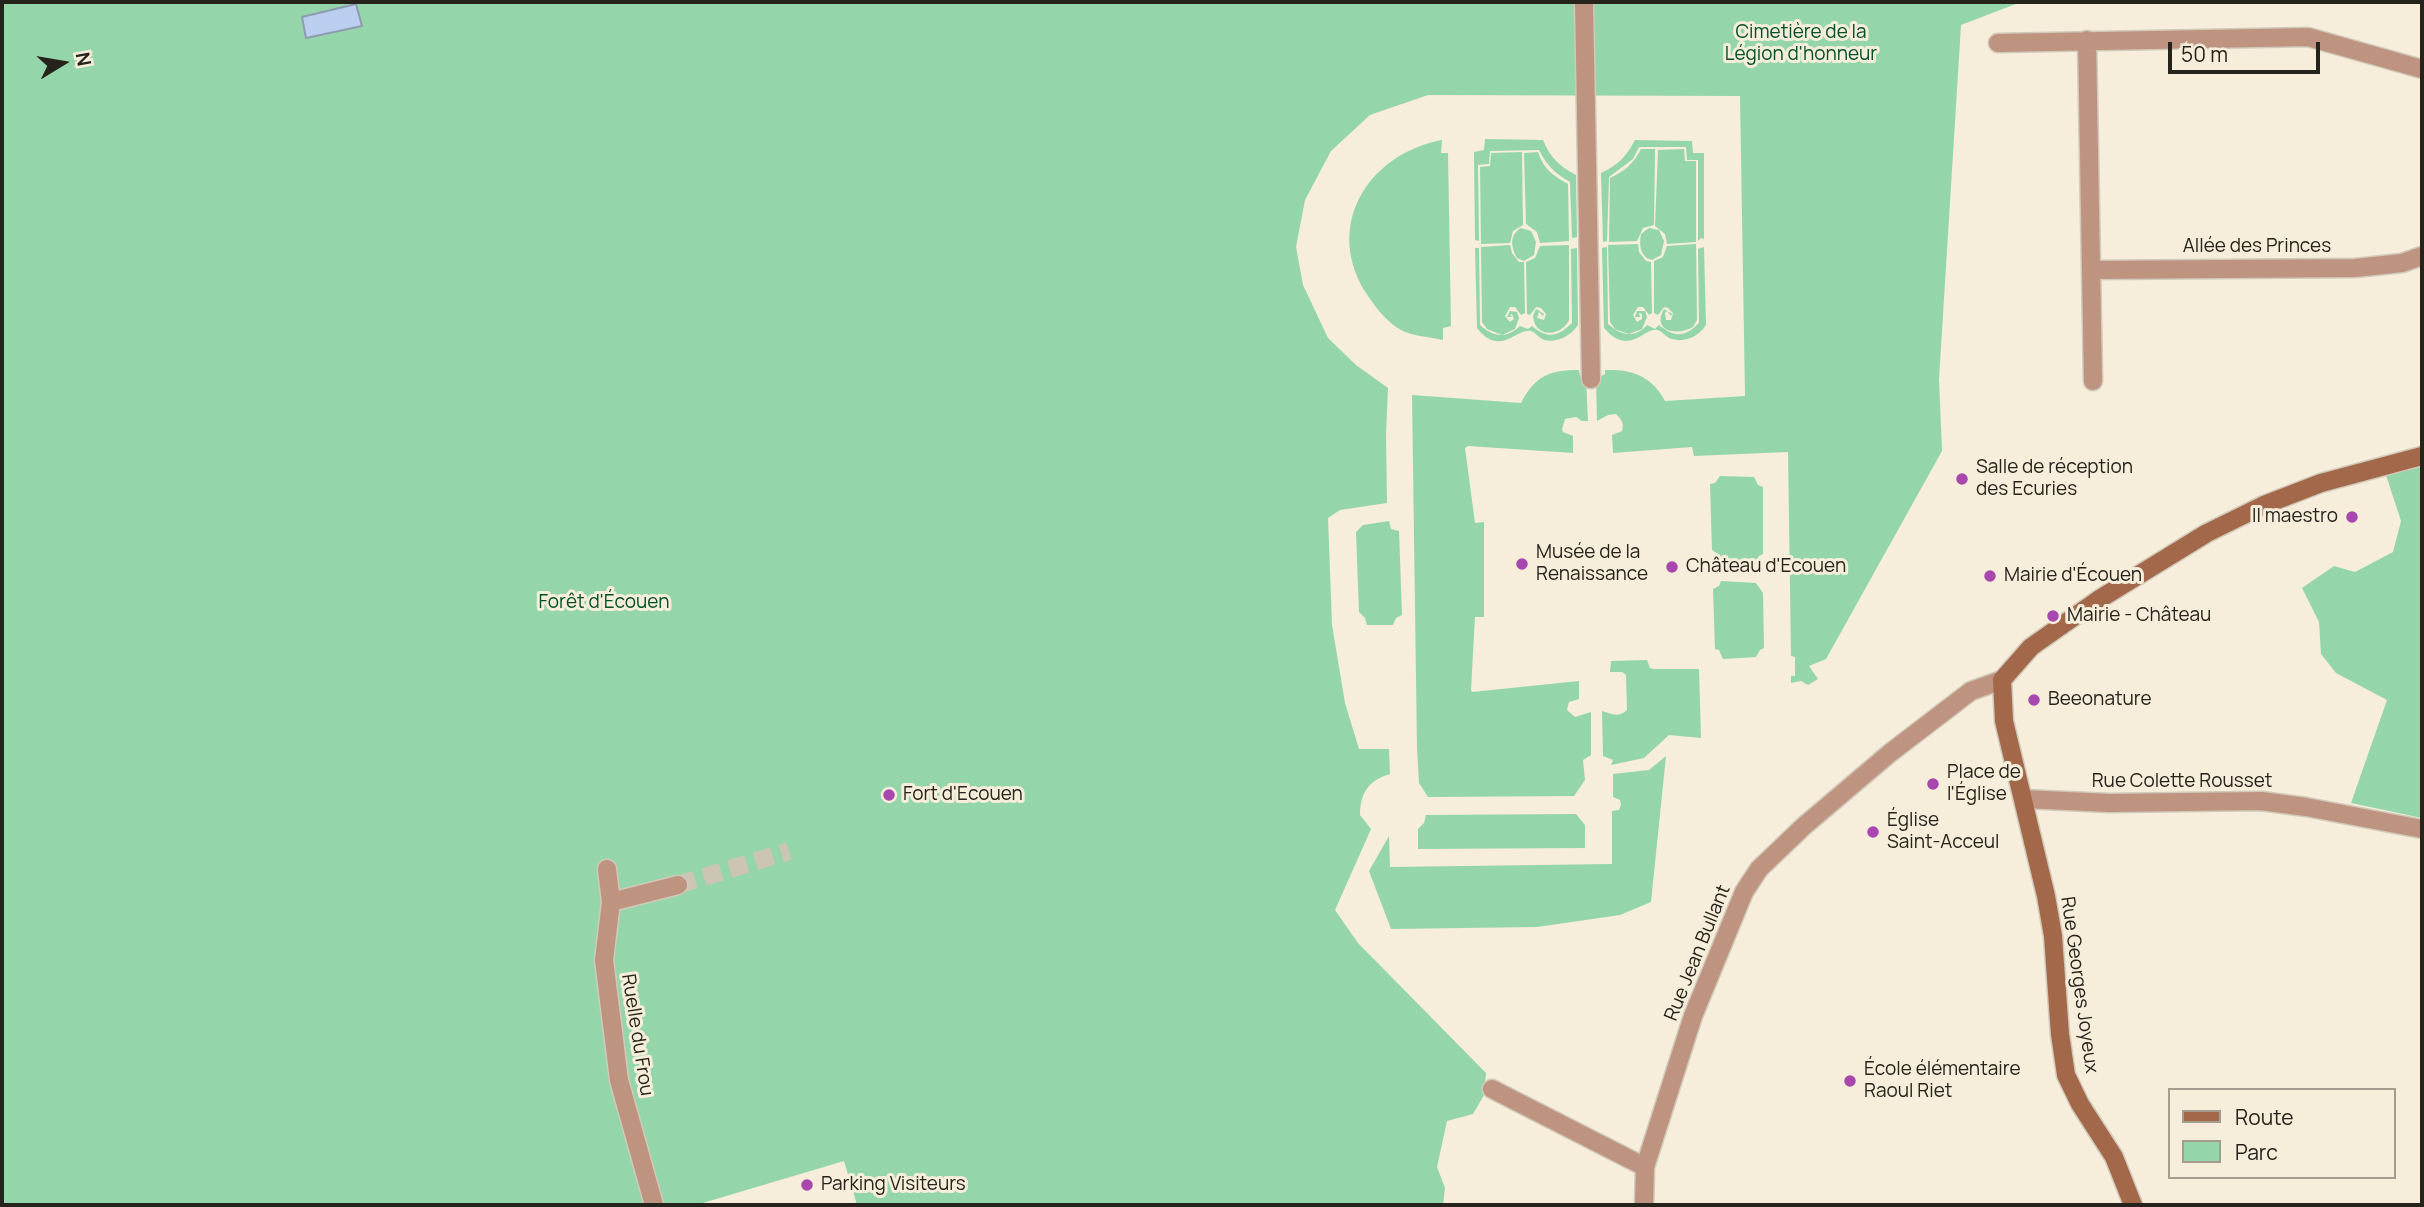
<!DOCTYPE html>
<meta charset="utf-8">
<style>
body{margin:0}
#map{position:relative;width:2424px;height:1207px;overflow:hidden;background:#f6eddb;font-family:Manrope,sans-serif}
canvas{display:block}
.frame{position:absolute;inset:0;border:4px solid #26231c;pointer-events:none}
.legend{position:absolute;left:2168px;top:1088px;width:228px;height:91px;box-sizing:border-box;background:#f6eddb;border:2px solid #a39c8f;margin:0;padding:9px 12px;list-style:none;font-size:21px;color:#26231c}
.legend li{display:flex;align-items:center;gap:14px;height:35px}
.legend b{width:35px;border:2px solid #a39c8f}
.north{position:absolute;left:28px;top:28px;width:70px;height:70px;-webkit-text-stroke:5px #f6eddb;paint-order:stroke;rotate:79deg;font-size:19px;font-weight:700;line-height:28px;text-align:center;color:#26231c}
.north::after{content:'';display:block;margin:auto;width:24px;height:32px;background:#26231c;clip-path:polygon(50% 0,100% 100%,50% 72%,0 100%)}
.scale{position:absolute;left:2168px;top:42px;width:152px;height:32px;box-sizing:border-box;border:4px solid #26231c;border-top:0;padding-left:9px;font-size:21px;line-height:24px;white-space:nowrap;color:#26231c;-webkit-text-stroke:5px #f6eddb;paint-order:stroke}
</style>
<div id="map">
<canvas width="2424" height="1207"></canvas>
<div class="frame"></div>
<ul class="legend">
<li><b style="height:9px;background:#a3684a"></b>Route</li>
<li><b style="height:19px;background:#94d6a9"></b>Parc</li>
</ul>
<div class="north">N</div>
<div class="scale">50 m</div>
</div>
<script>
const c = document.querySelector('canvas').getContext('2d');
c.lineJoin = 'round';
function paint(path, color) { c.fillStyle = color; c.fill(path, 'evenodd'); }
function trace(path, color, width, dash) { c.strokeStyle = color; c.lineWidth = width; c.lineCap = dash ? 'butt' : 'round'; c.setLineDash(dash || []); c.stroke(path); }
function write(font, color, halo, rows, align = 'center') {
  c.font = font + ' Manrope,sans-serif'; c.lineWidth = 6; c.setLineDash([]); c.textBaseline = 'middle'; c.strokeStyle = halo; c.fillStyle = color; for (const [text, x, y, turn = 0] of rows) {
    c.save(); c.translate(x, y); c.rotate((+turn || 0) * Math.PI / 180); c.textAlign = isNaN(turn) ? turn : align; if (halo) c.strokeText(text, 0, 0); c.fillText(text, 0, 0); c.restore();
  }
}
const green = new Path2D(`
 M2,2H2021L1961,25L1939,379L1942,451L1826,659L1809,666L1818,679L1808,685L1801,681L1791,683V676H1795V657L1791,656L1788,452L1694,456L1692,447L1613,453L1612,435L1622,431C1624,423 1622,420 1616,414L1608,415L1597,421L1596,379L1605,374V370C1632,369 1652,376 1665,401L1745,396L1740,96L1428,95L1370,115L1331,151L1305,200L1296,247L1303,285L1328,338L1356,365L1388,388L1386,435L1387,503L1340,510L1328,518L1332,625L1345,703L1359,749H1389L1390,774C1369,780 1360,793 1360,815L1371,829L1335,910L1358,943L1486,1073L1484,1095L1473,1114L1447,1121L1437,1167L1445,1188L1443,1205H857L844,1161L696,1205H2Z
 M1485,139L1543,140C1550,157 1559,166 1576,175L1577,237L1572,238L1570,182C1555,173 1547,166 1539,150L1490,151L1489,164L1478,165L1479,241L1475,240L1474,152L1484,150Z
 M1442,140L1441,153H1448L1451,326L1443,328V340C1430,337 1412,336 1401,330C1387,322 1376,308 1368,296C1322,228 1367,154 1442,140Z
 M1635,140L1692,141L1693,153H1704V239L1701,238L1698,241V160H1687L1686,147H1639L1633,159L1609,177L1607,241L1603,242L1601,173C1618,165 1626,157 1635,140Z
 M1641,149H1655L1654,225L1643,228L1637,241L1609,242L1610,178C1625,171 1634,163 1641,149Z
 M1684,149L1685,161H1696V242L1667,244L1665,234L1655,226L1658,150Z
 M1522,152L1523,225L1513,231L1510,243L1481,244L1480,167L1490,166L1491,153Z
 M1538,152C1544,169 1552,175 1568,184L1569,241L1540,243L1537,232L1526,224L1524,153Z
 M1521,228L1531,231L1536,242L1534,255L1524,261L1517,258C1511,247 1509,235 1521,228Z
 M1649,228L1659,230L1664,241L1661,255L1652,260C1640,257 1639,245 1641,234Z
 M1638,244L1639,252L1646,261L1651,262L1652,313L1649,315L1643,307H1638L1633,315L1637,322L1642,319V314L1639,313L1640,317H1635L1637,311H1645L1647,317L1642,329L1629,334L1615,329L1610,322L1608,245Z
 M1696,244L1697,320L1693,327C1678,336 1651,332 1664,309L1672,314L1671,316L1667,311L1665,313L1666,320H1671L1673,313L1668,308L1664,307L1658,315L1654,313V261L1663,257L1667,246Z
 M1510,245L1512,253L1519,262H1524L1525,313L1521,315L1515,307H1510L1505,316L1510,322L1514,319L1512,314L1510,315L1512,317H1507L1510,311L1517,312L1519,318L1515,329L1502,335L1487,329L1482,322L1481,247Z
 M1569,245V320C1562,336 1535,339 1533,316L1536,309L1544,314L1543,316L1539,312L1537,318L1544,320L1546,314L1541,308L1536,307L1530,315L1527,314L1526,262L1535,258L1540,246Z
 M1607,247L1608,324C1620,334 1633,340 1647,325L1655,329L1659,325C1676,339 1686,336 1699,323L1698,249L1704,247L1706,325C1699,336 1685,343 1672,339C1667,338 1663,332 1658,330C1644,326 1630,358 1604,328L1602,248Z
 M1475,248H1479L1480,325C1492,336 1506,340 1520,326L1528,329L1532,326C1549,340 1558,336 1572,323L1571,249L1577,248L1578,325C1571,336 1557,343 1544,340C1539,338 1535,332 1531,331C1517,327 1500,358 1477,328Z
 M1579,370L1580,376L1586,379L1588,421H1582L1576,417L1565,419L1562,429L1563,432L1573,436V453L1468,446L1465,448L1475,523L1484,522V617H1475L1471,690L1472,692L1579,681V699L1569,702L1567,710L1575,717L1591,712V755L1583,760L1585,780L1574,796L1428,797L1419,783L1417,748L1412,395L1521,403C1535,376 1549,370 1579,370Z
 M2422,461V818L2351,803L2387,700L2336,673L2321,654L2319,622L2302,588L2334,566L2355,572L2393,552L2401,521L2386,475Z
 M1720,476L1754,477L1758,485L1763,487V554L1759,556L1755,563L1721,564L1718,554L1712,550L1710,484L1715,483Z
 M1389,521L1391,529L1399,531L1402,615L1396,618L1393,625H1367L1365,618L1359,612L1356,532L1363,525Z
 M1721,581L1756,583L1763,593L1764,648L1760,650L1756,657L1723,659L1719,650L1715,649L1713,589L1719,586Z
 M1647,660L1650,668L1654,669H1699L1701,738L1669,735L1644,758L1611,765L1613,760L1603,756L1602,711C1612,714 1618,718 1627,710L1626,675L1622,672H1610L1611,661Z
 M1666,756L1651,902L1620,915L1537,927L1391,929L1369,871L1389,836L1390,867L1612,864V811L1619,810L1621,805L1620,800L1613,797V774L1649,770Z
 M1576,814L1585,825V848L1418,849V829L1424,823L1426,815Z`);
const water = new Path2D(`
 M356,4L362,26L306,38L302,17Z`);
const streetTunnel = new Path2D(`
 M678,885L789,851`);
const street = new Path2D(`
 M1584,2L1591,379
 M2087,40L2093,381
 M1998,43L2308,37L2422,69
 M2091,270L2355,268L2402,263L2422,256
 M2024,799L2109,803L2261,801L2306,807L2422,829
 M607,869L611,902L604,960L619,1080L654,1205
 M611,902L678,885
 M1492,1089L1645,1167
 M1644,1205L1645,1167L1693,1016L1744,892L1759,869L1804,826L1890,753L1971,691L2002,680`);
const secondary = new Path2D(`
 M2133,1205L2114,1157L2080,1104L2066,1075L2060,1034L2053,936L2046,896L2004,721L2002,680L2031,647L2098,600L2207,533L2264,505L2321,483L2422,456`);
const markers = [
 [1962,479,7,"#a847ae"],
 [2352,517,7,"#a847ae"],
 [1522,564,7,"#a847ae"],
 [1672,567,7,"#a847ae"],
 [1990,576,7,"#a847ae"],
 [2053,616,7,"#a847ae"],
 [2034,700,7,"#a847ae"],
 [1933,784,7,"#a847ae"],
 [889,795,7,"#a847ae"],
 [1873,832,7,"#a847ae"],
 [1850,1081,7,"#a847ae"],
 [807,1185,7,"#a847ae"]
];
const parkNames = [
 ["Cimetière de la",1801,33],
 ["Légion d'honneur",1801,55],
 ["Forêt d'Écouen",604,603]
];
const streetNames = [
 ["Allée des Princes",2257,247],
 ["Rue Colette Rousset",2182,782],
 ["Rue Jean Bullant",1698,953,-68],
 ["Rue Georges Joyeux",2079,985,82],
 ["Ruelle du Frou",637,1035,81]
];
const poiNames = [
 ["Salle de réception",1976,468],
 ["des Ecuries",1976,490],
 ["Il maestro",2338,517,"right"],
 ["Musée de la",1536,553],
 ["Renaissance",1536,575],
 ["Château d'Ecouen",1686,567],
 ["Mairie d'Écouen",2004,576],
 ["Mairie - Château",2067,616],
 ["Beeonature",2048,700],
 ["Place de",1947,773],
 ["l'Église",1947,795],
 ["Fort d'Ecouen",903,795],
 ["Église",1887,821],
 ["Saint-Acceul",1887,843],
 ["École élémentaire",1864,1070],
 ["Raoul Riet",1864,1092],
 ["Parking Visiteurs",821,1185]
];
paint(green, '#94d6a9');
paint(water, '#bacff0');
trace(water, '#8e9bb0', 2);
trace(streetTunnel, '#ccc5b5', 18, [18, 9]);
trace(street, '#d1c9b9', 21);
trace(secondary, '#d1c9b9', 21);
trace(street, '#be9480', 18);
trace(secondary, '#a3684a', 18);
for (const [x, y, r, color] of markers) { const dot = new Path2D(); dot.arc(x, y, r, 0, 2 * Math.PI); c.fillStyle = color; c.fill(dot); trace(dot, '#f6eddb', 2.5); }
write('19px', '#005029', '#f6eddb', parkNames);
write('19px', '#26231c', '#f6eddb', streetNames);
write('19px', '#26231c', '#f6eddb', poiNames, 'left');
</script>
